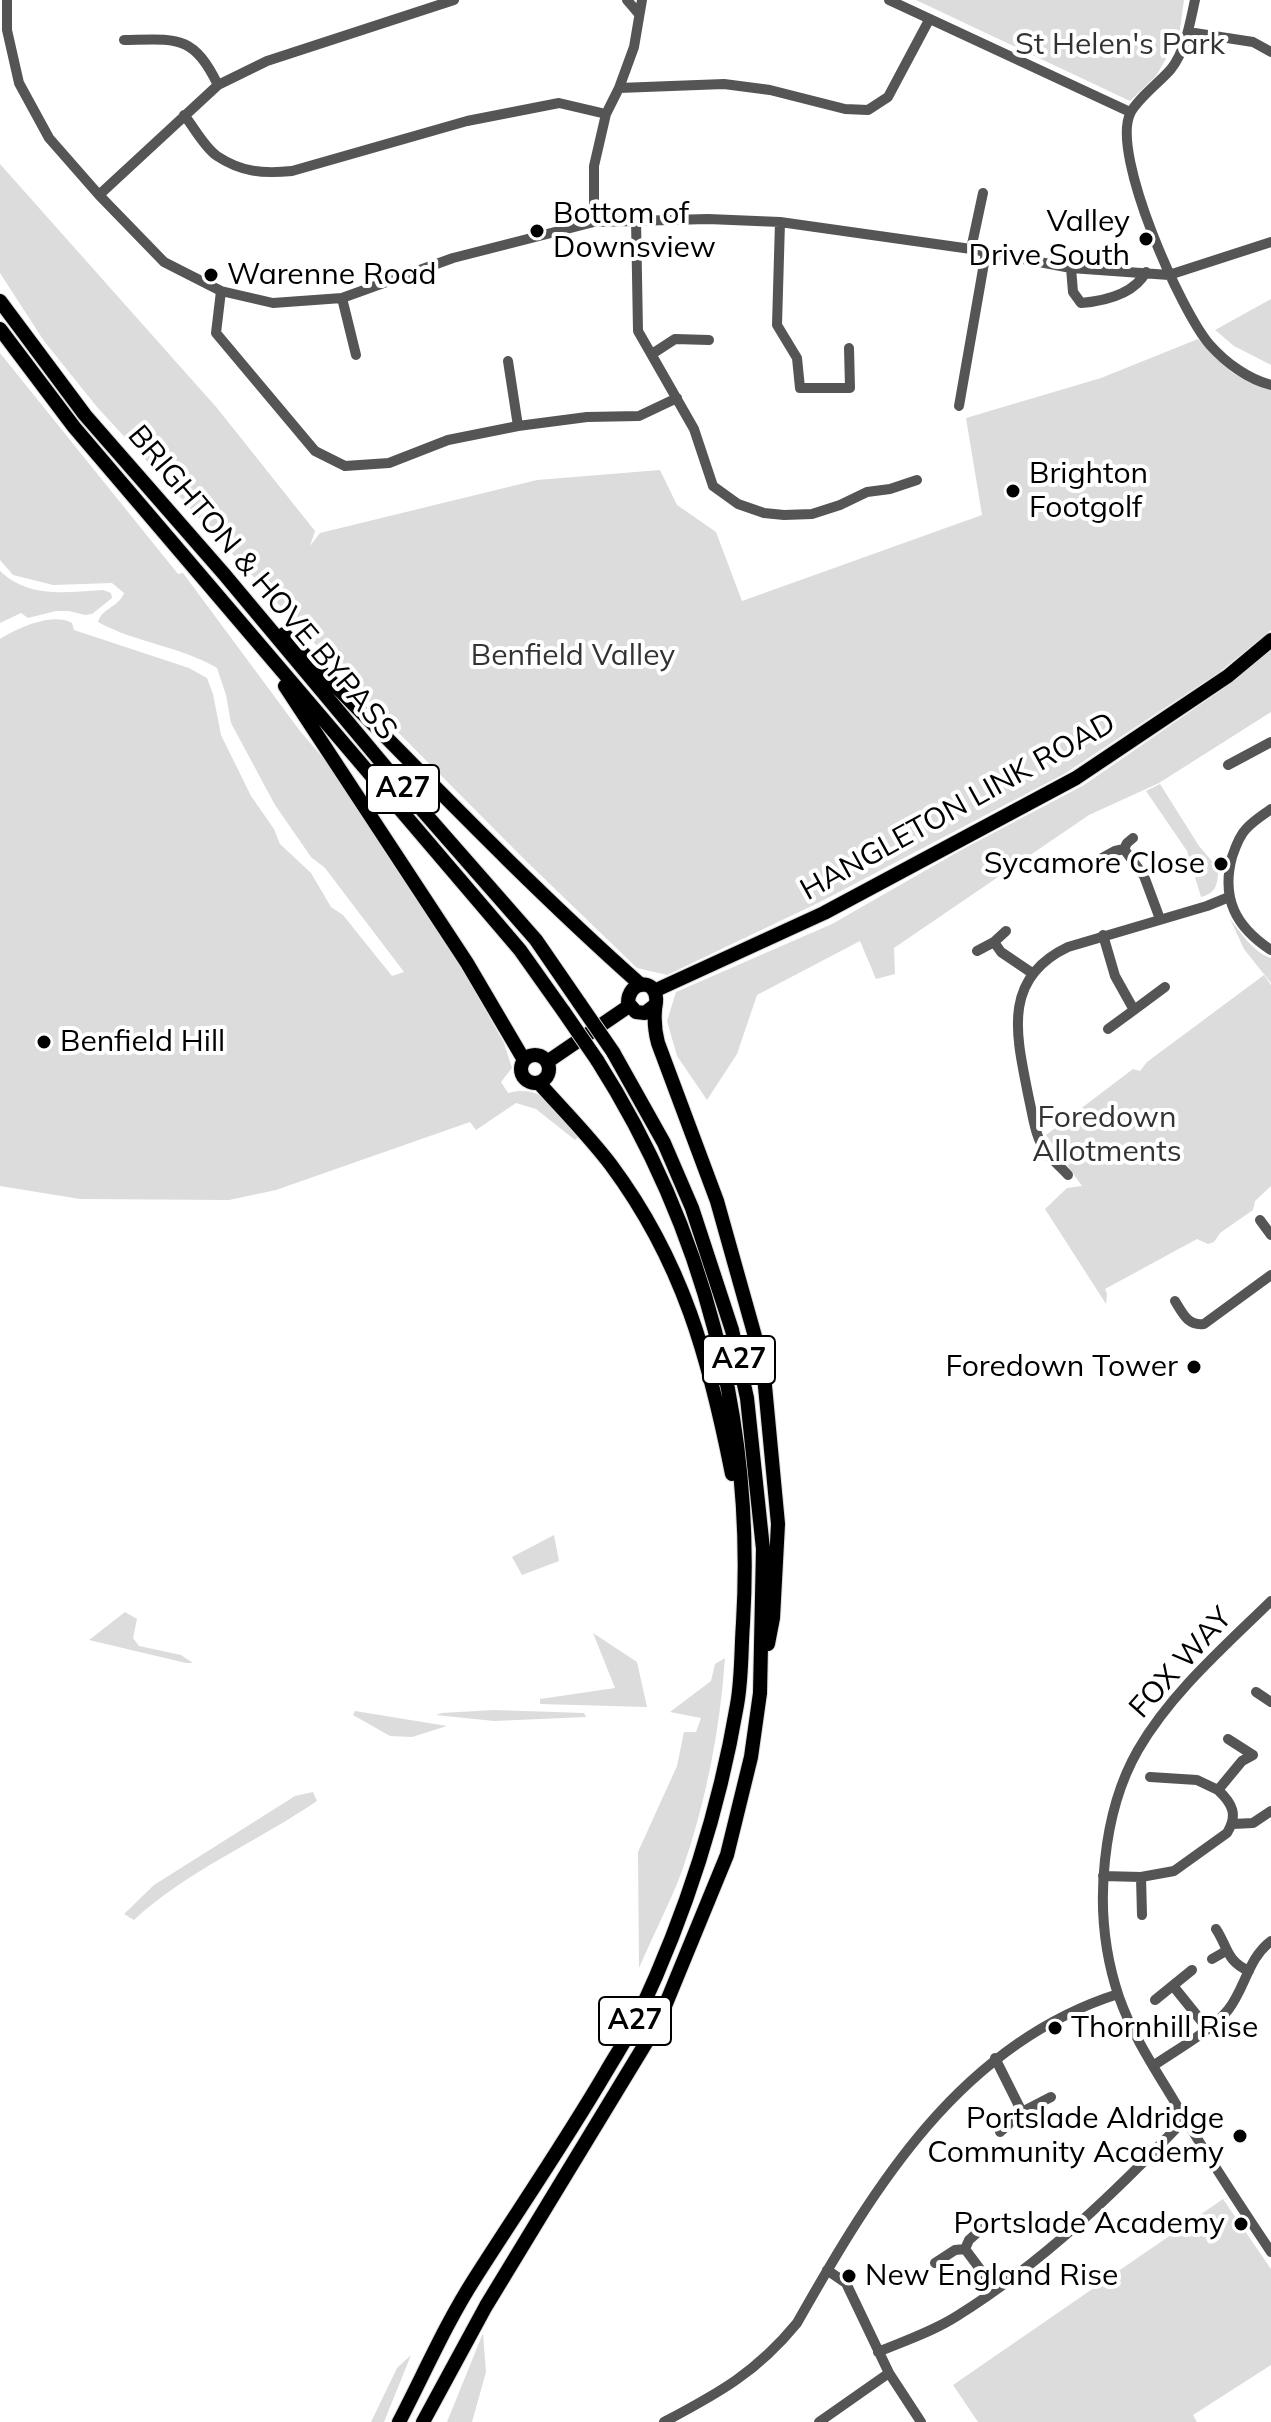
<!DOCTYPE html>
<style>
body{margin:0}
canvas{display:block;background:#fff}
</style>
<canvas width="1271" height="2422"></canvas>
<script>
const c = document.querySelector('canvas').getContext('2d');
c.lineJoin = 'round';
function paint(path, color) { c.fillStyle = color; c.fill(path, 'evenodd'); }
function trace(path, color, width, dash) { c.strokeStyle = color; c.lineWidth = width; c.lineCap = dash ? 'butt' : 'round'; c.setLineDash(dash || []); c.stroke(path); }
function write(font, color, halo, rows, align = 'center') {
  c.font = font + ' Mulish,sans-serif'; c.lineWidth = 8; c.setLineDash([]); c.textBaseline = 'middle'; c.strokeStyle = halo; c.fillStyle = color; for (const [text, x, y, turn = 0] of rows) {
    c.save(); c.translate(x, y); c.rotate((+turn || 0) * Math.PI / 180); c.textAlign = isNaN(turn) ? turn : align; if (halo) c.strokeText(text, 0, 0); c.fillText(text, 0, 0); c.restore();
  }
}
const green = new Path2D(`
 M916,0H1184L1179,36L1156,76L1130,101Z
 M0,164L217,408L315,531L310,546L320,533L537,480L660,470L677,505L716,532L742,601L982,515L966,418L1101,378L1198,339L1234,374L1271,390V630L1218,673L1064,774L820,902L667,975L637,968L522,857L377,711L97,407L44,341L0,273Z
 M1271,299V365L1234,346L1215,330Z
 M0,353L178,574L183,573L300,731L341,779L441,931L504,1043L512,1068L501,1082L508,1093C543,1083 559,1111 581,1134L575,1140L536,1109L516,1103L476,1130L470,1122L276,1190L229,1200L80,1199L0,1186V639C18,628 52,612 72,623L74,630L189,668L207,678L213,694L221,735L251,796L274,829L280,844L311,873L331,907L343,915L392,976L404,972L325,868L311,857L275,805L231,723L226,695L217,668C180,646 136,643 98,622C102,608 119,607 124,593L112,583L53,585L13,575L0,560Z
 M0,571C30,599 65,592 103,590L111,593L112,598L92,614L85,615L69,611H56L28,618L21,613L0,623Z
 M1271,649V712L1159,783L1089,815L894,948L895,974L876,979L860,941L757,995L737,1054L707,1100L677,1056L667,1021L676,992L832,924L963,849L1084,785L1223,689Z
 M1160,784L1199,846L1218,868C1218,883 1217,893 1201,897L1187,851L1146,791Z
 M1230,919C1242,934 1253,952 1271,958V983L1244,949Z
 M1264,975L1271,985V1186L1255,1201L1253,1210L1220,1233L1214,1242L1208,1244L1197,1239L1105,1289L1107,1294L1106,1304L1045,1209L1067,1188L1082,1186L1046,1135L1133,1069L1140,1071L1147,1062Z
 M554,1535L559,1561L522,1575L512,1557Z
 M125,1612L137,1619L133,1638L139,1646L181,1655L193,1663H186L89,1640Z
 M593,1633L637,1662L647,1707L540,1704V1699L615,1688Z
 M725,1658C720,1730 706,1802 682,1871C670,1903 653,1935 639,1968L638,1852L677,1766L684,1732H696L701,1718L670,1712L711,1681L715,1664Z
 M493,1710L584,1713L586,1717L494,1721L436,1715L442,1713Z
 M355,1711L447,1726L412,1737L390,1736L353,1715Z
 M313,1792L317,1801C257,1842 188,1870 134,1920L124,1914L154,1885L295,1796Z
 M1223,2199L1271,2269V2365L1193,2415L1197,2422H978L953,2385Z
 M483,2333L486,2372L472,2422H447Z
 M411,2355L384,2422H371L397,2368Z`);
const minor = new Path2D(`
 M7,0V30L19,83L49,138L99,195L164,262L221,291L273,303L342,298L453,258L594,222L708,219L780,222L971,249L1071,268L1169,275L1271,242
 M627,0L639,14
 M889,0L1130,112
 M1195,0C1190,22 1186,50 1171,69C1161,81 1135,101 1130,114C1111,155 1181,312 1210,345C1226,363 1248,379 1271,385
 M1188,32L1253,42L1271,52
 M124,40C177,39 193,34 218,85
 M619,88L724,84L770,90L845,109L868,110L888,97L929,20
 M184,115C194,127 204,147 217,156C241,172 263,174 292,171L467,121L559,103L606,114
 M99,195L218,85L267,61L454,0
 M636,220L638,331L694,429L713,486L738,504L764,513L784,515L812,514L840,505L867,492L890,489L917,480
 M594,222V166L606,114L619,88L634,47L642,0
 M780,222L777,325L797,358L800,388H850L849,348
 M971,249L983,193
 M1071,268L1073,292L1081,303C1104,301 1134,294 1146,272
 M221,291L216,333L315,451L345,466L389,463L448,440L518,426L587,417L639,416L677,398
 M342,298L356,355
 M652,354L675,339L709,340
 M508,361L518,426
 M959,406L986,252
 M1228,765L1271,742
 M1271,809C1263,815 1253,821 1246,829C1239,836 1235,848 1232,857C1221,899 1236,927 1271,950
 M1124,849L1127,843L1133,838
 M1095,862L1115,851L1124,849L1144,876L1160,919
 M1006,931L994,942L1001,952L1032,973
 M1103,935L1115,976L1134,1010L1165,987
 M977,951L994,942
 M1108,1029L1134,1010
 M1068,1175C1061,1167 1052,1160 1046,1152C1035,1137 1033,1116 1029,1099C1017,1038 1000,979 1068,947L1207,906L1229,897
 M1260,1220L1271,1235
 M1175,1301C1183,1314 1188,1326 1204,1324L1271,1275
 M1271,1601C1224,1647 1171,1693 1138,1750C1119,1783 1109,1822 1105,1860C1100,1905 1104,1953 1119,1997C1132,2034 1153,2066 1173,2099C1204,2151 1237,2201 1271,2252
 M1256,1692L1271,1702
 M1150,1777L1197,1780L1218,1790
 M1233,1824L1253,1823L1271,1811
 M1103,1876L1141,1877L1174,1871L1227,1833C1238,1815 1233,1804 1218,1790L1242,1761L1253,1755L1228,1739
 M1141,1877L1142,1915
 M1216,1929C1228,1947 1226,1961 1249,1971
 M1212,1959L1226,1951
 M1174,1987L1207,2028
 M1155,2000L1192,1970
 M995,2058L1022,2112
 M1153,2066C1176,2050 1211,2031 1228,2010C1245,1989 1248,1958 1271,1941
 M1000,2132L1022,2112L1051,2097
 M965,2249L995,2289
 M935,2263L955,2250L965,2249L969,2240L987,2224
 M827,2270L846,2283L889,2373L921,2422
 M878,2352C904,2341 932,2332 957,2316C1042,2263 1116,2192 1185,2119
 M664,2422C719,2393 757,2372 797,2323C874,2187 960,2044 1118,1994
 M819,2422L889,2373`);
const highway = new Path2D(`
 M0,301L85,415L224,574L408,794L536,940L580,1004
 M0,329L74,427L520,950L564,1012
 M284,634C402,752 516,874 641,985
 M285,686L467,963L524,1060
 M654,991L824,913L1076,778L1228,676L1271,640
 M654,1006L645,1013L636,1012L628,1003C628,981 654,978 656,997C657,999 655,1008 655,1010C654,1022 655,1032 658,1043L717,1201L763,1365L778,1524L773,1618L768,1644
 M521 1069a14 14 0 1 1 28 0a14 14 0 1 1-28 0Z
 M547,1062L629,1006
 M539,1083C563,1110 589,1136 611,1165C683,1262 709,1358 732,1474
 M399,2422C424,2374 446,2323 475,2278C519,2209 565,2142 606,2072C617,2053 630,2034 639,2014C685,1916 719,1811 737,1705C742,1678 741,1650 743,1623C755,1424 704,1228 597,1060
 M423,2422L486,2306L658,2023L727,1855L751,1757L760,1693L763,1549L747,1398L732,1330L692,1208L664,1143L613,1052`);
const highwayBridge = new Path2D(`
 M580,1004L613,1052
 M564,1012L597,1060`);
const markers = [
 [537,231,8,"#000"],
 [1146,239,8,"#000"],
 [211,275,8,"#000"],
 [1013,491,8,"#000"],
 [1221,864,8,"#000"],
 [44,1042,8,"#000"],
 [1194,1367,8,"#000"],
 [1055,2028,8,"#000"],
 [1240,2136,8,"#000"],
 [1241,2224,8,"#000"],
 [849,2276,8,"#000"]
];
const shields = [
 [403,789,72],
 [739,1360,72],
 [635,2021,72]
];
const shieldNames = [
 ["A27",403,789],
 ["A27",739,1360],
 ["A27",635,2021]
];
const parkNames = [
 ["St Helen's Park",1120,45],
 ["Benfield Valley",573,656],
 ["Foredown",1107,1118],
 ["Allotments",1107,1152]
];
const poiNames = [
 ["Bottom of",553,214],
 ["Downsview",553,248],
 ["Valley",1130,222,"right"],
 ["Drive South",1130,256,"right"],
 ["Warenne Road",227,275],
 ["Brighton",1029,474],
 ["Footgolf",1029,508],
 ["Sycamore Close",1205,864,"right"],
 ["Benfield Hill",60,1042],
 ["Foredown Tower",1178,1367,"right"],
 ["Thornhill Rise",1071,2028],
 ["Portslade Aldridge",1224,2119,"right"],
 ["Community Academy",1224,2153,"right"],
 ["Portslade Academy",1225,2224,"right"],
 ["New England Rise",865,2276]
];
const streetNames = [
 ["BRIGHTON & HOVE BYPASS",262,583,50],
 ["HANGLETON LINK ROAD",958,807,-29],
 ["FOX WAY",1181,1663,-48]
];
paint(green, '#dcdcdc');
trace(highway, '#dbdbdb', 16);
trace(minor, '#555', 10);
trace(highway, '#000', 14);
trace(highwayBridge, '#dbdbdb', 16, []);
trace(highwayBridge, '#000', 14);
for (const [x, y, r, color] of markers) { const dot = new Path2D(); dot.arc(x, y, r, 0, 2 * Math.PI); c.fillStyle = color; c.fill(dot); trace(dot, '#fff', 3); }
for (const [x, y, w] of shields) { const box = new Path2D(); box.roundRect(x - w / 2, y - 24, w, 48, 6); c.fillStyle = '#fff'; c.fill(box); trace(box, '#000', 2); }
write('bold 28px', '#000', null, shieldNames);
write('30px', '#333', '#fff', parkNames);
write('30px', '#000', '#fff', poiNames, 'left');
write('30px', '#000', '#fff', streetNames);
</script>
